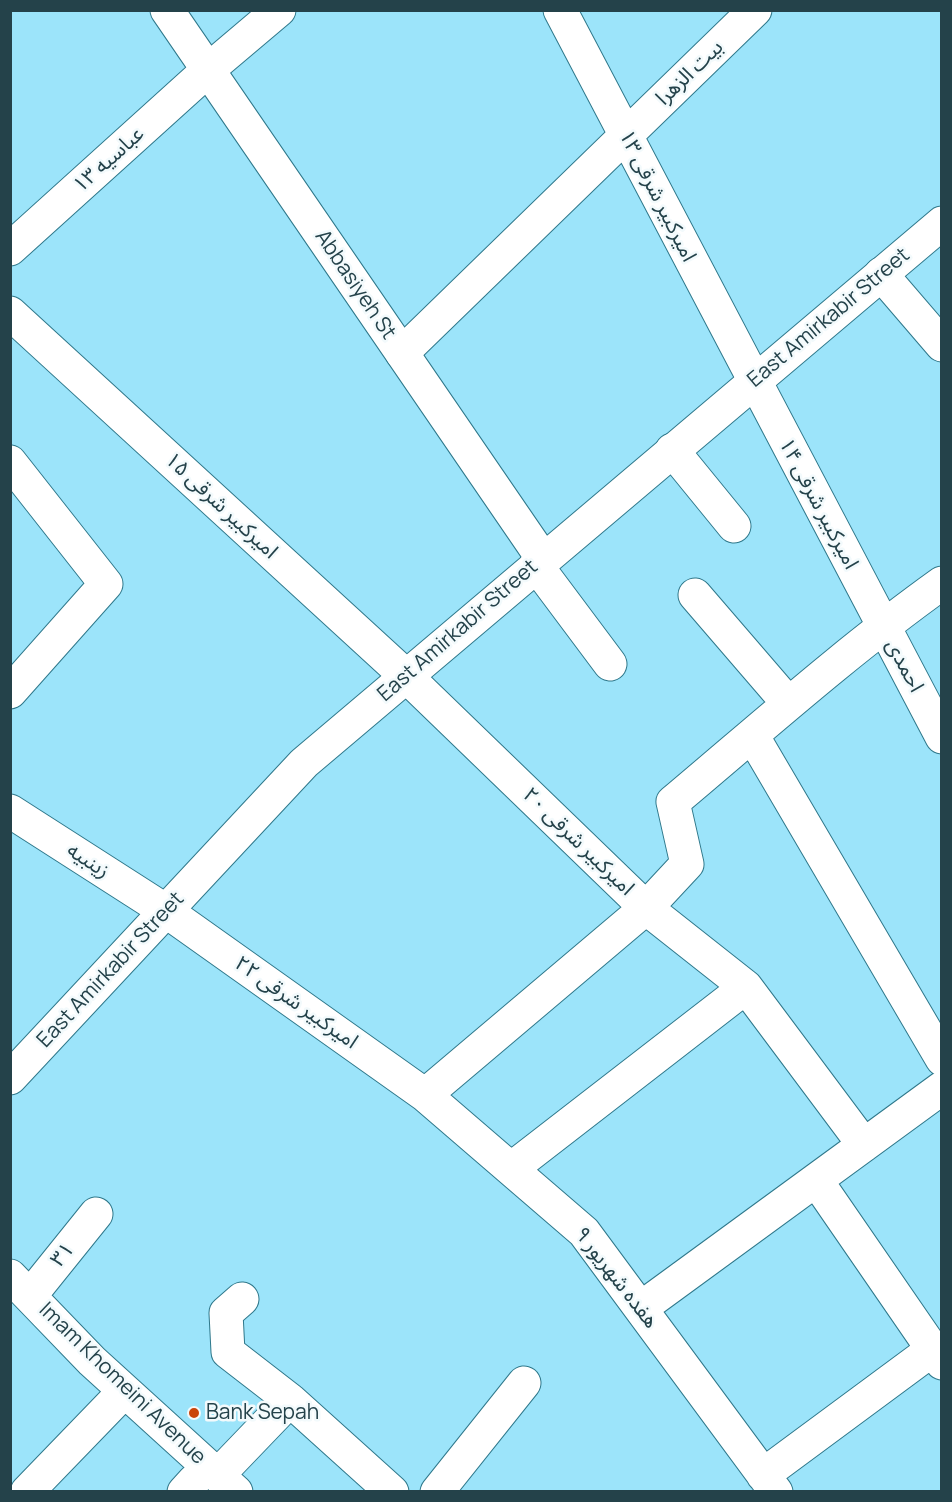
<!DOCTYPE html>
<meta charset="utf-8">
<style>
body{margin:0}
#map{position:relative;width:952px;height:1502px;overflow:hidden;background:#9ce4fa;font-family:Manrope,sans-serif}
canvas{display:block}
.frame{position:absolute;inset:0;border:12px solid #24424a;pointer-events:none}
</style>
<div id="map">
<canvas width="952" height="1502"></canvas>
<div class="frame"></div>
</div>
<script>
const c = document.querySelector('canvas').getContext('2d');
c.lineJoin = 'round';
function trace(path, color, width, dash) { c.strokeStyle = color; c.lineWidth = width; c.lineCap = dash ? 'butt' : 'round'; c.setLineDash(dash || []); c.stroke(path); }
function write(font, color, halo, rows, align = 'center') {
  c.font = font + ' Manrope,"Noto Sans Arabic",sans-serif'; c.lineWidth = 5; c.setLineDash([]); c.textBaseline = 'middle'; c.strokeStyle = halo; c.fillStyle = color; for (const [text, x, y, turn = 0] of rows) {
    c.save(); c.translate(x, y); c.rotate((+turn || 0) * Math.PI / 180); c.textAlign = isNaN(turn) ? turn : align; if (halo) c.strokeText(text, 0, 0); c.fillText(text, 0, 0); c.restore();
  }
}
const minor = new Path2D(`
 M560,10L942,737
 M10,249L208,70L279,10
 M881,274L942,345
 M10,313L406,676L646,908L425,1095
 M402,353L755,10
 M672,450L734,526
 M10,462L106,584L10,692
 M536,565L610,664
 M695,595L788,703
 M752,735L942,1059
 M10,811L166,911L425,1095L584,1232L776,1492
 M864,1145L746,987L646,908L687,864L673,802C761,728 847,651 942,583
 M511,1169L746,987
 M816,1180L942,1363
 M10,1276L92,1361L236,1492
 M30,1296L96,1214
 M242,1299L226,1313L228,1352L290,1400L392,1492
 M641,1308L942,1088
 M218,1475L290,1400
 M763,1475L932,1350
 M27,1492L113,1403
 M184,1492L194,1481
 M437,1492L524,1383`);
const major = new Path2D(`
 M167,10L543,559
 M10,1078L304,763L942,223`);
const markers = [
 [194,1413,6,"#ca4409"]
];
const streetNames = [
 ["بیت الزهرا",690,73,-44],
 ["عباسیه ۱۳",109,160,-42],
 ["امیرکبیر شرقی ۱۳",657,196,63],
 ["Abbasiyeh St",355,285,56],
 ["East Amirkabir Street",829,318,-40],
 ["امیرکبیر شرقی ۱۴",818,504,62],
 ["امیرکبیر شرقی ۱۵",221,506,43],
 ["East Amirkabir Street",458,631,-41],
 ["احمدی",904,666,62],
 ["امیرکبیر شرقی ۲۰",578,842,44],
 ["زینبیه",88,861,33],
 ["East Amirkabir Street",111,970,-47],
 ["امیرکبیر شرقی ۲۲",296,1003,35],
 ["۳۱",63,1255,-51],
 ["هفده شهریور ۹",616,1278,52],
 ["Imam Khomeini Avenue",122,1384,44]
];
const poiNames = [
 ["Bank Sepah",206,1413]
];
trace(minor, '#2f788b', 35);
trace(major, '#2f788b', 35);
trace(minor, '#fff', 33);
trace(major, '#fff', 33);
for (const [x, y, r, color] of markers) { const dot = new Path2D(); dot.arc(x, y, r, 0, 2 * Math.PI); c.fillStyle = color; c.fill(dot); trace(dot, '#f3fafc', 2); }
write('21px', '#24424a', '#f3fafc', streetNames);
write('21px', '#24424a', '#f3fafc', poiNames, 'left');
</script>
